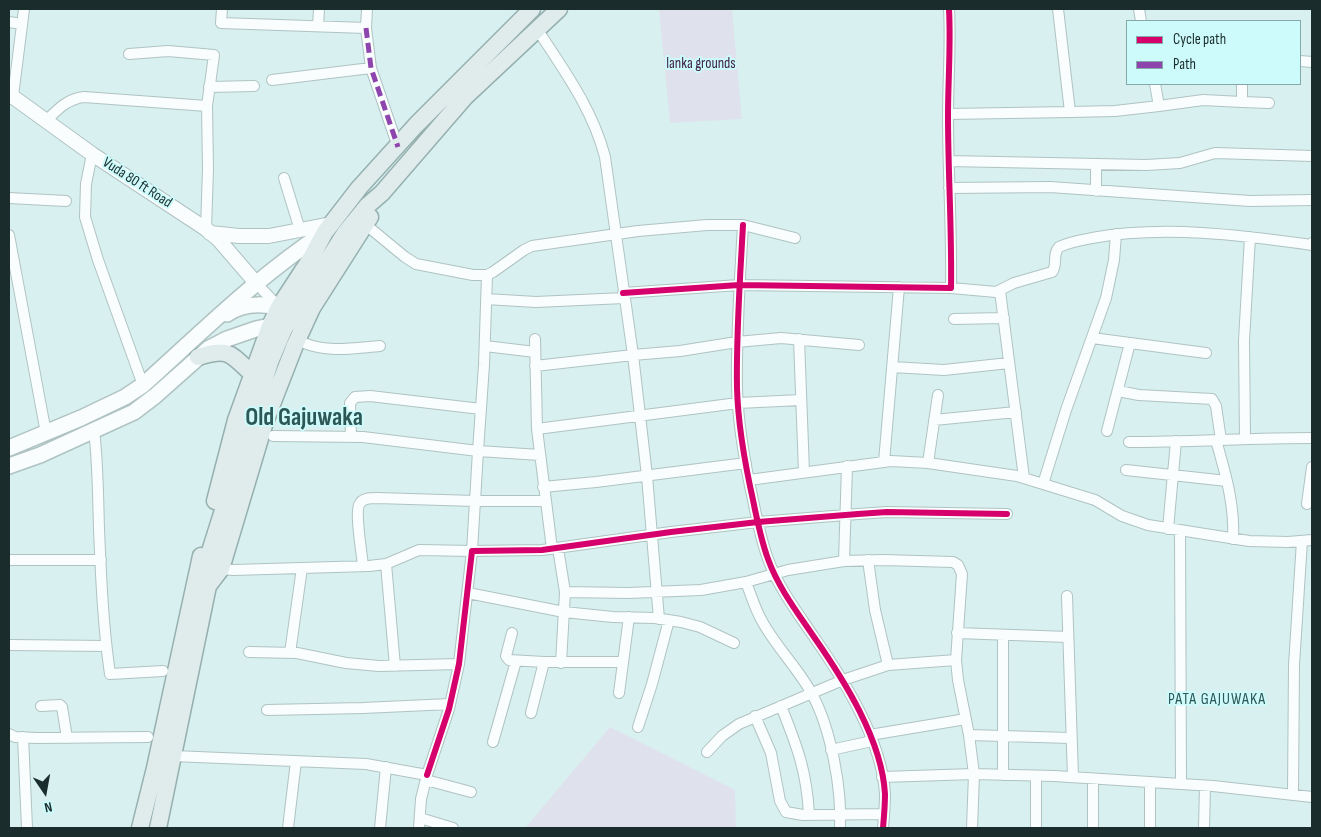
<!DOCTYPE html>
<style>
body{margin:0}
#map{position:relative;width:1321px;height:837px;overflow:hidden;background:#d8f0f0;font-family:"Sofia Sans Condensed",sans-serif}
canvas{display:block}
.frame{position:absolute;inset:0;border:10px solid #1a2c2c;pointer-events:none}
.legend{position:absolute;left:1126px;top:20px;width:175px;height:65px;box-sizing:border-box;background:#cdfafa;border:1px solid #85a8a8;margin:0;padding:6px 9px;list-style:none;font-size:15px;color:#1a2c2c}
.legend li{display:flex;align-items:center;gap:10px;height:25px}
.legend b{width:25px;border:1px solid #85a8a8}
.north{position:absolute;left:20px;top:767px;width:50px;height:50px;-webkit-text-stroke:4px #cdfafa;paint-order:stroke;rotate:168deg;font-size:14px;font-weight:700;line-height:20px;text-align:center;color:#1a2c2c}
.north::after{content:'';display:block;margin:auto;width:18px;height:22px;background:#1a2c2c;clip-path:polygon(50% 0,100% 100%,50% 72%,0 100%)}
</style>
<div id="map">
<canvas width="1321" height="837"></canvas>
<div class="frame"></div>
<ul class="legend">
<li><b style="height:6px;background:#d6006c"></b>Cycle path</li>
<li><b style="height:6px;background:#8e44ad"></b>Path</li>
</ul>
<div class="north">N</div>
</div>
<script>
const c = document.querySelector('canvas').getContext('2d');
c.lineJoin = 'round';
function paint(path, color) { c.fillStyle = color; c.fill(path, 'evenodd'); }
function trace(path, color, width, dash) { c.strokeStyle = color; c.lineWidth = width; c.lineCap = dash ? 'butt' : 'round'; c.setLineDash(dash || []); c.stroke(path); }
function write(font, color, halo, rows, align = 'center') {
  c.font = font + ' "Sofia Sans Condensed",sans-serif'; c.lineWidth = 4; c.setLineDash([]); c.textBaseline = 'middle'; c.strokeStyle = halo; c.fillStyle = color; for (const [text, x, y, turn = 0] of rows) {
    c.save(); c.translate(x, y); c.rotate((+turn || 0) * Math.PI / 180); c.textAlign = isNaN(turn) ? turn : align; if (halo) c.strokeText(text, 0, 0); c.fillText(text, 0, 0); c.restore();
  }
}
const green = new Path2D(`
 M659,9H732L742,119L670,123Z
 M610,727L735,790L736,828H525Z`);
const minor = new Path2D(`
 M222,9L221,23L366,28L367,9
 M1139,9L1141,21
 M9,22L22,24
 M318,26L319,9
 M366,28L371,68L398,147
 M537,29C564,70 593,110 605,157L633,355L680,351L737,342L781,338L859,345
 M129,54L168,51L214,55L207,106L208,169L206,229
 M1300,61L1312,62
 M272,80L371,68
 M209,87L254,86
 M13,96L24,9
 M1242,102L1269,103
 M1159,106L1203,100L1242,102V84
 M1070,112L1115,111L1159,106L1155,84
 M948,114L1070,112L1058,9
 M46,121C58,109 67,99 84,97L207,106
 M92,154L86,184L85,217L98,260L143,385
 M949,161L1146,165L1180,163L1215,153L1312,156
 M284,178L300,230
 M949,188L1050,187L1250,201L1312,200
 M1096,191V164
 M9,198L66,201
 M743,225C740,279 736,334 737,388C738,425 745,464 753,500C757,520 761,540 768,559C778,587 797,612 814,637C844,680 882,740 885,794C885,806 884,817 883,828
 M371,229L405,257L416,264L473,275H487L493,272L524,250L532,246L638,231L707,225H743L795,238
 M9,235L46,433
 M487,275L484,365L478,451L540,455
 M256,283L279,307
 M951,288L996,292L1014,283L1052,272C1058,265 1052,254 1059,247C1069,242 1081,240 1092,238C1163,225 1241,235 1312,245V243
 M1000,291L1024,478
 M623,293L739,285L951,288C952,231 948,173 948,116C948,80 951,45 949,9
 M486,299L536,302L624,298
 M954,319L1004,318
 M1092,338L1206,353
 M535,339L537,429L552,549
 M799,339L804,472
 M304,343C328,353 354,348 380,346
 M485,346L535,352
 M535,366L633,355L647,476L659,619
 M892,367L944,370L1009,363
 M1118,391L1139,395L1212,399L1216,406L1221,440
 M934,420L1016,412
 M537,429L738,403L801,400
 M94,430C98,463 98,496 99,529C101,577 103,626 110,674L163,671
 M1107,431L1130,343
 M273,436L363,437L478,451L475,501H545
 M351,437L350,403L355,397L370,396L481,409
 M1245,438L1244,340L1250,237
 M1216,440C1225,472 1235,505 1233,539
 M1129,442C1190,442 1251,438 1312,438
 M884,462L899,287
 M928,463L938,395
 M1126,470L1227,481
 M749,480L891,461L928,463L1017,476L1095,500L1122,516L1148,525L1249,541L1288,542L1312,540
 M1043,484L1066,410L1106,298L1114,260L1116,234
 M543,487L596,482L746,463
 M1307,504L1312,467
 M1168,529L1176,441
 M1180,531L1181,784
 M558,548L565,592L561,663
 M9,560H101
 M868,560L875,610L888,665
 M844,561L847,466
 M386,564L395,666
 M221,569L233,570L369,566L386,564L419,550L472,551L475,501L377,498C370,498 362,498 359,505C355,514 362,554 363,566
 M746,582C751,595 755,609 762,621C776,647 798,668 812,694C831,729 842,789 840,828
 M565,592L628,593L701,590L746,582L788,570L844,561L883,560L953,562L958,565L962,574L956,660L958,680L969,735L974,774L972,828
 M468,593L564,612L613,617L655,618L681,622L700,627L734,643
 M1067,596L1073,777
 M512,633L506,656L509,660L544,662H623
 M957,633L1068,637
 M9,645L106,646
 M249,652L297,653L346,663L379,666L459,664
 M290,653L302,568
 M619,693L629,617
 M41,706L60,705L62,707L67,738
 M781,706C797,746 807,772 809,815
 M267,710L363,708L450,704
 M531,713L544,662
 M755,716L771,753L780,801L786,812L803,815L884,814
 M638,727L652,684L669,620
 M9,734L15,737L36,738L148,737
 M870,735L966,719
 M969,735L1071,738
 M23,737L27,828
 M493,742L516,661
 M831,750L872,741
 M707,752L722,736L739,724L843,680L888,665L956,660
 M173,756L366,764L427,775L421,799L419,828
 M427,775L449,709L459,664L472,551L542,550L671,532L758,522L858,514L887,512L1007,514
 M1003,775V635
 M1036,776V828
 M882,777L974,774L1054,776L1213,786L1312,797
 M1093,779V828
 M426,780L471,792
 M1293,794L1294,665L1302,541
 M420,818L453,828
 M288,828L296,761
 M380,828L386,767
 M1150,828V783
 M1204,828L1205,786`);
const tertiary = new Path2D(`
 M9,94L92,154L206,229L218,239L256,283
 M210,233L239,236H269L331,224`);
const secondary = new Path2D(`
 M227,314C245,302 271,302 288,313
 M9,448L81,418L125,397L143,385C203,331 257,277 325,232
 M9,466L40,455L134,412L155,396L208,349L227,339L256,329L270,326L280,328`);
const primary = new Path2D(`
 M198,357C229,348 229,352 252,374
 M215,501L236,420L270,326L279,307L311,258L325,232L359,188L416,125L532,9
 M208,586L221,569L265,422L295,345L312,308L370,217
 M140,828L155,768L201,556
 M158,828L208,586L206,564L270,362L284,329L345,233L367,206L382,193L465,97L559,9`);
const quiet = new Path2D(`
 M366,28L371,68L398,147`);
const cycleway = new Path2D(`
 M743,225C740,279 736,334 737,388C738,425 745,464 753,500C757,520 761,540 768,559C778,587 797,612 814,637C844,680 882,740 885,794C885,806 884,817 883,828
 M623,293L739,285L951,288C952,231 948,173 948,116C948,80 951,45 949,9
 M427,775L449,709L459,664L472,551L542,550L671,532L758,522L858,514L887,512L1007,514`);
const parkNames = [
 ["lanka grounds",701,64]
];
const streetNames = [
 ["Vuda 80 ft Road",137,183,33]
];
const neighbourhoodNames = [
 ["PATA GAJUWAKA",1217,700]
];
const townNames = [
 ["Old Gajuwaka",304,419]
];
paint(green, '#dfe2ec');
trace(minor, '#b0c3c3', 12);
trace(tertiary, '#b0c3c3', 16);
trace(secondary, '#b0c3c3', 18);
trace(primary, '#96b0b0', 19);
trace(minor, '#f9fdfd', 10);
trace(tertiary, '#f9fdfd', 14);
trace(secondary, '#f9fdfd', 15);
trace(primary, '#e0ecec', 16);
trace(quiet, '#8e44ad', 5, [10, 5]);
trace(cycleway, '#d6006c', 6);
write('15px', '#3e2248', '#cdfafa', parkNames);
write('15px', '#1a2c2c', '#cdfafa', streetNames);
c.letterSpacing = '1px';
write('16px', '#2d5756', '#cdfafa', neighbourhoodNames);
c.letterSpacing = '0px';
write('bold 25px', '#2d5756', '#cdfafa', townNames);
</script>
